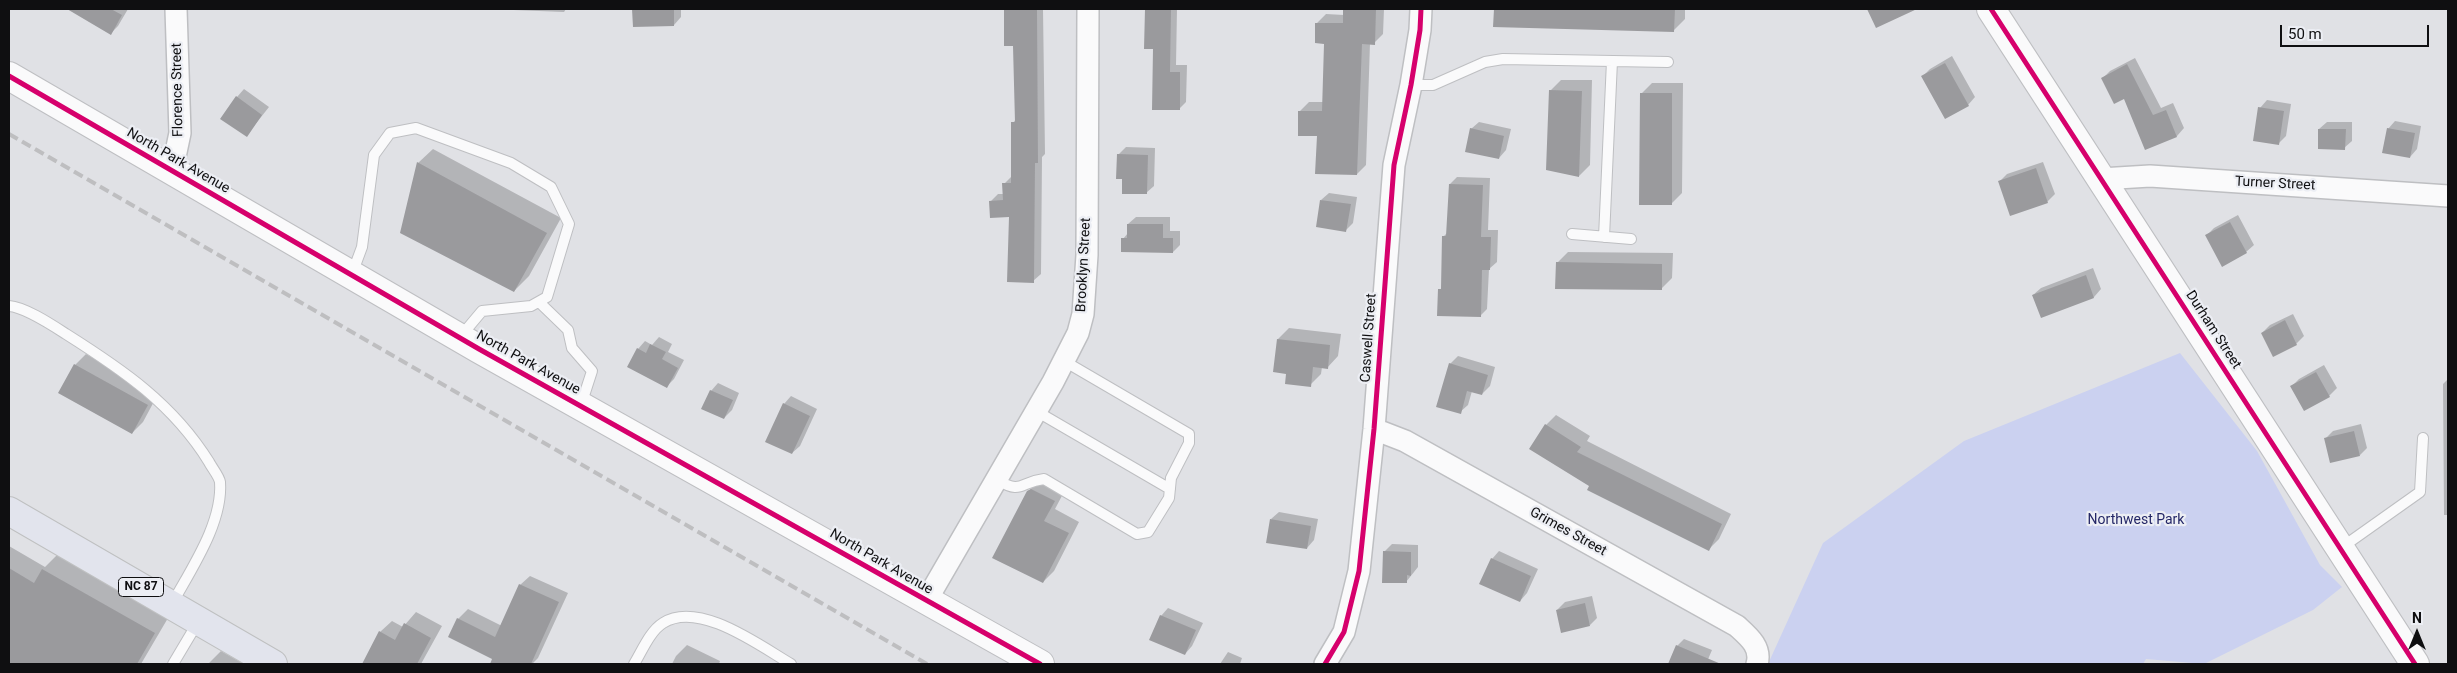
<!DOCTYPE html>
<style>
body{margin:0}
#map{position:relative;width:2457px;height:673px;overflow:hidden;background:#e0e1e5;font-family:Roboto,sans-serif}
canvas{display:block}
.frame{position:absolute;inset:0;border:10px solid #0f0f11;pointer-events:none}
.north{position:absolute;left:2392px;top:608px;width:50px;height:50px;-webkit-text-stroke:4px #eceef4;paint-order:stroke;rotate:0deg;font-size:14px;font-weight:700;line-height:20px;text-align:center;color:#0f0f11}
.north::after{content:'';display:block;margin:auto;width:18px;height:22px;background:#0f0f11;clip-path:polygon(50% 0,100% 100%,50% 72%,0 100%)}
.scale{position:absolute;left:2280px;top:25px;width:149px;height:22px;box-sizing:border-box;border:2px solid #0f0f11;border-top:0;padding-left:6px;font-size:15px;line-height:18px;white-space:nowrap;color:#0f0f11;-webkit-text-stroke:4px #eceef4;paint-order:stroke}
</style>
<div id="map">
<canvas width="2457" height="673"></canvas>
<div class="frame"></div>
<div class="north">N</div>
<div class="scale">50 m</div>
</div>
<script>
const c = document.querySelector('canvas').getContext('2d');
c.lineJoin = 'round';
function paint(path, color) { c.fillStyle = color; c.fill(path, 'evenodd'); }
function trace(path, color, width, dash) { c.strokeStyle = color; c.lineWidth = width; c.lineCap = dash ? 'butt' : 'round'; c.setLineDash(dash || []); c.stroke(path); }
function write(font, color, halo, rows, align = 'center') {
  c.font = font + ' Roboto,sans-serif'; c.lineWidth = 4.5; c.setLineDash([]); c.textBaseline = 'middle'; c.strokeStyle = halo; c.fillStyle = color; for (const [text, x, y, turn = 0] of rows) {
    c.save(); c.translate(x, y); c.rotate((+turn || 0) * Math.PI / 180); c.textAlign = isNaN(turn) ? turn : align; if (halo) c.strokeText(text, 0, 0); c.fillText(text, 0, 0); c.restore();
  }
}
const green = new Path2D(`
 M2180,353L2257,451L2320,565L2342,587L2313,610L2204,664L2146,659L2143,664H1768L1823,543L1964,441Z`);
const shadow = new Path2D(`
 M69,9H128L118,26L111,33Z
 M488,9H566L564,12Z
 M633,9H681V17L674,25L634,26Z
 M1006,9H1043L1045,154L1042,157L1041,274L1033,281L1010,216L991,201L998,194H1004V184L1012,176L1013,123L1016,119L1015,44Z
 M1146,9H1177L1176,65H1187L1186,102L1179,109L1155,48H1145Z
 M1344,9H1384L1383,34L1374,43H1370L1366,165L1357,174L1319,135L1300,111L1309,102H1324L1326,42L1317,23L1326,14L1344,15Z
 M1495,9H1685V19L1674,30L1494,26Z
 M1952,56L1975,97L1968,105L1922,77L1930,69Z
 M2135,58L2161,108L2173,103L2184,128L2177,136L2146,148L2125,97L2102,79L2110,71Z
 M1561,80H1592L1590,165L1579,176L1550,91Z
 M1652,83H1683L1682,193L1671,204L1641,94Z
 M244,89L269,107L246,136L237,97Z
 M2267,100L2291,104L2286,136L2278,144L2260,108Z
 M2395,121L2421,126L2417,149L2410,157L2388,129Z
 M1479,122L1511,129L1506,150L1499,158L1471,129Z
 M2327,122H2352V141L2344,148L2319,129Z
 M1126,147L1155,148L1154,186L1146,193L1124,178L1118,155Z
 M433,149L561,218L529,276L514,291L418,163Z
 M2043,162L2055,194L2047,202L2000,181L2007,174Z
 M1457,177L1490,178L1488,230H1498L1497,262L1489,269L1487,309L1480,316L1440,290L1442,287L1443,237L1448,232L1450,184Z
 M1329,193L1357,197L1353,223L1346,230L1321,200Z
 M2238,215L2254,245L2246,252L2207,235L2214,228Z
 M1136,217H1170V231H1180V245L1173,252L1123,239L1128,233V224Z
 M1568,252L1673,253L1672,278L1661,289L1557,263Z
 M2093,268L2101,289L2094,297L2041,316L2033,295L2041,288Z
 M2293,314L2304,336L2296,344L2262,333L2270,325Z
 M1289,328L1341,334L1338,356L1327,368L1322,367L1321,374L1310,385L1288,373L1278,339Z
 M659,337L672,344L668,352L684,360L674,379L667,386L638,349L645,341L652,345Z
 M86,354L158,394L143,422L132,433L75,365Z
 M1458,356L1495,367L1490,386L1482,394L1472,391L1468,405L1460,412L1450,364Z
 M2324,365L2337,388L2329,396L2292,386L2299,379Z
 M2448,379V515H2444L2443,384Z
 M718,383L739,393L732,410L724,418L711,391Z
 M791,396L817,409L800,446L792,453L784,404Z
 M1556,415L1590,436L1587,441L1731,514L1719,539L1709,549L1590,485L1546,425Z
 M2361,424L2367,448L2360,455L2325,439L2333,431Z
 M1039,480L1065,490L1055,509L1079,522L1054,571L1043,582L1028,492Z
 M1279,512L1318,519L1314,540L1307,548L1271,519Z
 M1392,544L1418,545V567L1406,582L1384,552Z
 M9,546L45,567L57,555L168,618L141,664H9Z
 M1499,551L1538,569L1527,593L1520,601L1492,559Z
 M2448,568V589H2447Z
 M530,576L568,593L538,658L532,664H492L494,659L458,619L468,609L502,626L520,585Z
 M1592,596L1597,618L1590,625L1557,610L1565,602Z
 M1168,608L1203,623L1192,646L1185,654L1161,616Z
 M416,612L442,626L421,664H369L365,662L380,632L392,621L403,627Z
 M1684,639L1712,650L1706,664H1670L1677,646Z
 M687,645L720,661L719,664H672L676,656Z
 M221,651L244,664H208Z
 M1228,652L1242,658L1240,664H1220Z`);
const building = new Path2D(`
 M67,9H111L122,15L111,35Z
 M632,9H674V26L633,27Z
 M1004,9H1037L1038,163H1035L1034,283L1007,282L1009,217L990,218L989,201L1003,200L1002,183H1011V122H1015L1013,46H1004Z
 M1145,9H1171L1170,72H1180V110H1152L1153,49H1144Z
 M1343,9H1376L1375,45L1362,44L1357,175L1315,174L1317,136H1298V111H1322L1324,44L1315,43V23H1343Z
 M1494,9H1675L1674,32L1493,27Z
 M1867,9H1917L1876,28Z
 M1945,63L1969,106L1945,119L1921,76Z
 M2127,64L2153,115L2166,110L2177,137L2145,150L2124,99L2114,104L2101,78Z
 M1549,90L1582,91L1579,177L1546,170Z
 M1640,93H1672V205H1639Z
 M236,96L262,115L247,137L220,119Z
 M2258,107L2284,111L2279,145L2253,141Z
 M1470,128L1504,136L1499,159L1465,152Z
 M2387,128L2415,133L2410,158L2382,153Z
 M2318,129H2346L2345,150L2318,149Z
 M1117,154L1148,155L1147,194H1122V179H1116Z
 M417,162L547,233L514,292L400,233Z
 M2036,168L2048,203L2010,216L1998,181Z
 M1449,184L1483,185L1481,237H1491L1490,270H1482L1481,317L1437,316L1438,289H1441L1442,236H1446Z
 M1320,200L1351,204L1346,232L1316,227Z
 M2230,222L2247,253L2222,267L2205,235Z
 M1127,224H1163V238H1173V253L1121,252V238H1127Z
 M1556,262L1662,264V290L1555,289Z
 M2086,275L2094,298L2041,318L2032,295Z
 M2285,320L2297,345L2273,357L2261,333Z
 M1277,339L1330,345L1328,369L1313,367L1311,387L1285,384L1286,374L1273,372Z
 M650,344L666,352L662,359L678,368L667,388L627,367L637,348L646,353Z
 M1449,363L1488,375L1482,395L1467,391L1461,414L1436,407Z
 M74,364L148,405L132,434L58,393Z
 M2316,372L2330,397L2304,411L2290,386Z
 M710,390L733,400L724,419L701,409Z
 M783,403L810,416L792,454L765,442Z
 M1545,424L1581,447L1577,452L1722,524L1709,551L1587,490L1589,486L1529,449Z
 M2354,431L2360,456L2330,463L2324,438Z
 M1031,489L1055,501L1044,521L1069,533L1043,583L992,558L1027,491Z
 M1270,519L1311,526L1307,549L1266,543Z
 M1383,551L1411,552V576L1407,575V583H1382Z
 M1491,558L1531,576L1520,602L1479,584Z
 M9,568L34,583L42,569L155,633L137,664H9Z
 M519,584L559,602L531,664H490L492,659L448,637L457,618L495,637Z
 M1585,603L1590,626L1561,633L1556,610Z
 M1160,615L1196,630L1185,655L1149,640Z
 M404,623L431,638L417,664H362L379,631L395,640Z
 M1676,645L1721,664H1668Z`);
const lane = new Path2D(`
 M1411,85H1433L1485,62L1503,59L1668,62
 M1572,234L1631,239
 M1604,237L1612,61
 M352,274L362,247L374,155L390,133L416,128L511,163L551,187L569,224L547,297L531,306L482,311L461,336
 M539,302L568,330L572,348L592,371L581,405
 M9,306C25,307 52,325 66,334C123,370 173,404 209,462C212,468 219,476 220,482C223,523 191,569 172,604
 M1036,411L1170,489
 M997,480C1023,495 1019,482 1044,479L1137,534L1148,532L1169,498L1171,478L1189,443V434L1064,361
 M2341,548L2420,492L2423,438
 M173,664L198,622
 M634,664C642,651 650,631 663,623C699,600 760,646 791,664`);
const street = new Path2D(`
 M172,171L180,133L176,9
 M2101,179L2150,176L2448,196
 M1374,429L1405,441L1737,626C1748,636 1762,647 1757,664
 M926,601L1053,382L1078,333L1083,314L1087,255L1088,9
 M1325,664L1344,632L1359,571L1374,429L1394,165L1411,85L1420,30L1421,9`);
const secondary = new Path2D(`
 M1991,9L2415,664
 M9,76L479,349L1040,664`);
const highway = new Path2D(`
 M9,511L273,664`);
const rail = new Path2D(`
 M9,134L927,664`);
const cycleway = new Path2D(`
 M1991,9L2415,664
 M9,76L479,349L1040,664
 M1325,664L1344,632L1359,571L1374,429L1394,165L1411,85L1420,30L1421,9`);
const shields = [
 [141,587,45]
];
const shieldNames = [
 ["NC 87",141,587]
];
const streetNames = [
 ["Florence Street",178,90,-91],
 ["North Park Avenue",178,161,30],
 ["Turner Street",2275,184,3],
 ["Brooklyn Street",1084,265,-87],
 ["Durham Street",2213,330,57],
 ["Caswell Street",1369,338,-86],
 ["North Park Avenue",528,363,29],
 ["Grimes Street",1568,532,29],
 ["North Park Avenue",881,562,30]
];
const parkNames = [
 ["Northwest Park",2136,520]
];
paint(green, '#cbd1f0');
paint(shadow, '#0003');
paint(building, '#9a9a9d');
trace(lane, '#bebfc2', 12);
trace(street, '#bebfc2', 24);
trace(secondary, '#bebfc2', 30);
trace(highway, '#bfc0c1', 30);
trace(lane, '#fafafb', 10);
trace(street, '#fafafb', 21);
trace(secondary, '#fafafb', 28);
trace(highway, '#e2e4ed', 28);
trace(rail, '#bebec0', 4, [10, 5]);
trace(cycleway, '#d6006c', 5);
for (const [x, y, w] of shields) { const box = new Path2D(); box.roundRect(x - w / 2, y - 9.5, w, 19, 4); c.fillStyle = '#eceef4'; c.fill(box); trace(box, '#0f0f11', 1); }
write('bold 12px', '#0f0f11', null, shieldNames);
write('14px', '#0f0f11', '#eceef4', streetNames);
write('14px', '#242767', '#eceef4', parkNames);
</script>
